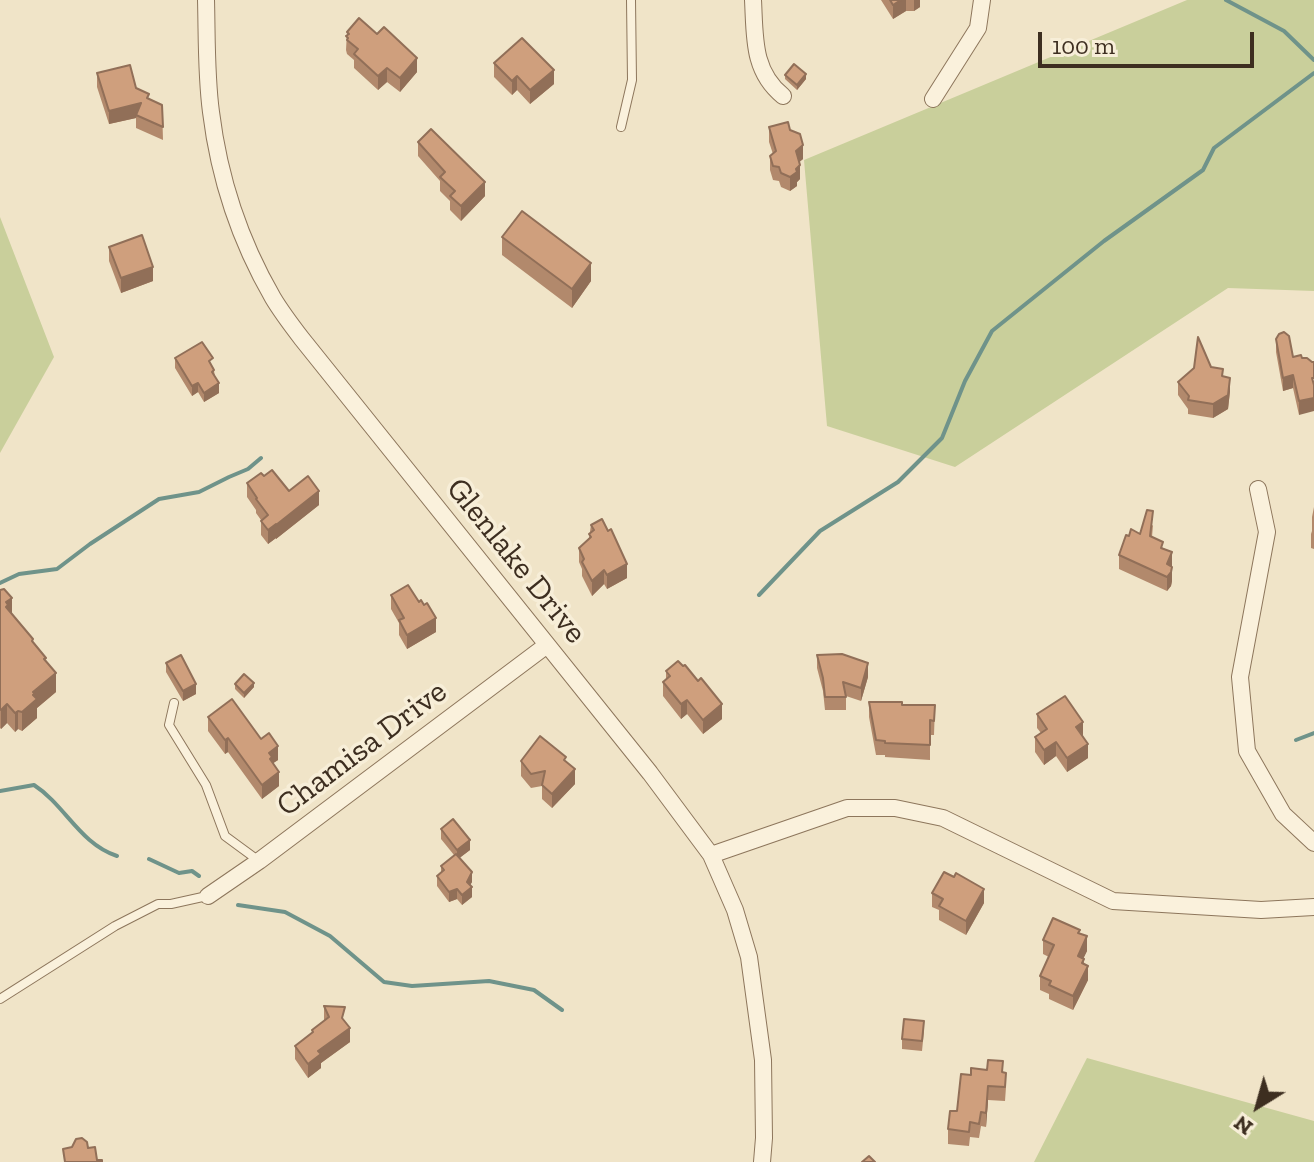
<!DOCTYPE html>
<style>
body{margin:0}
#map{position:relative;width:1314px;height:1162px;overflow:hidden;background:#f0e4c8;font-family:"Zilla Slab",serif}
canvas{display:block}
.north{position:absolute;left:1218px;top:1066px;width:80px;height:80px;-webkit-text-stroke:6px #f7eed8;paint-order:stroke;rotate:217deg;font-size:22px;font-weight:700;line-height:32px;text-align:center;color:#3d2e20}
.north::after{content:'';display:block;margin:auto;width:28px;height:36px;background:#3d2e20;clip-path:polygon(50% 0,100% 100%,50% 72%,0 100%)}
.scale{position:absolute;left:1038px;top:32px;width:216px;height:36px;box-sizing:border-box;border:4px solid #3d2e20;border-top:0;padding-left:10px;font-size:24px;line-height:28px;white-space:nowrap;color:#3d2e20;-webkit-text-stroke:6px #f7eed8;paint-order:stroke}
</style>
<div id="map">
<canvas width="1314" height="1162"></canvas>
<div class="north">N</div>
<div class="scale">100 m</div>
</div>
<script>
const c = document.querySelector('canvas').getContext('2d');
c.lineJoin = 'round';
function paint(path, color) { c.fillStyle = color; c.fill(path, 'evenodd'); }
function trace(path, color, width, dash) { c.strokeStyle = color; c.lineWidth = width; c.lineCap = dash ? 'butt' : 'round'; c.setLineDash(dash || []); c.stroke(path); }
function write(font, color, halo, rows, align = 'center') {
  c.font = font + ' "Zilla Slab",serif'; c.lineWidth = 7; c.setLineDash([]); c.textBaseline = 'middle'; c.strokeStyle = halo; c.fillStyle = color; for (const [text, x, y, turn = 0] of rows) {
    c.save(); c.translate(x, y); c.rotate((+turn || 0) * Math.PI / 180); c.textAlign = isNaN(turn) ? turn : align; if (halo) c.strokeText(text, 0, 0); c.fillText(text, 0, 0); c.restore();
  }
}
const green = new Path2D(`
 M1187,0H1314V291L1228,288L955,467L827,426L804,160Z
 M0,217L54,357L0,453Z
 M1087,1058L1314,1121V1162H1034Z`);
const stream = new Path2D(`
 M1226,0L1284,31L1314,60
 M0,583L19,574L57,569L90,544L159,499L199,492L229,477L248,469L261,458
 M759,595L820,531L898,482L942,438L965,381L992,331L1104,241L1203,170L1214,148L1314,73
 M1296,740L1314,733
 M0,791L34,785C65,805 80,844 117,856
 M149,859L179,873L192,871L199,876
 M238,905L285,912L330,936L384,982L412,986L489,981L534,990L562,1010`);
const service = new Path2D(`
 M621,127L632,80L631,0
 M174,703L169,725L206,785L225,836L259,861
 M0,999L115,926L158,904H171L207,896`);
const minor = new Path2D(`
 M206,0C207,37 206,75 211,112C219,177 240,241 273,298C282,313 292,326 302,339L650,773L711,855L735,910L749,957L763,1060L764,1138L762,1162
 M753,0C755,36 752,71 783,96
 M933,99L978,28L982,0
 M1258,489L1267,532L1240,677L1247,751L1283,814L1314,843
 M711,855L847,808H895L943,818L1113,901L1261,910L1314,907
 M208,896L259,861L547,645`);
const wall = new Path2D(`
 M881,0H920V7L914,11H906L893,19Z
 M347,32L417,72L400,92L387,82L378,90L354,68V60L347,54L346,50Z
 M494,63L554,84L530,104L517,90L512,95L494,77Z
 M97,73L136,88L149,99L162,105L163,140L136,128V118L109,124L97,87Z
 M785,75L806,79L797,90L785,79Z
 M769,127L790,130L803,159L799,162L800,179L797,182V186L790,191L781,187L779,181L773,180L770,170V156L773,154L769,142Z
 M418,142L485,196L461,221L450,210V201L440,191V181L418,156Z
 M502,237L591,281L572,308L502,255Z
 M109,247L153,281L121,293L109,261Z
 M1276,339L1293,357L1302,358L1299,415L1293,388L1283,391L1276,352Z
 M175,358L213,367L219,393L204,402L198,392L192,396L175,368Z
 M1211,367L1223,376L1230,391L1228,409L1213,418L1188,414V409L1178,395V382Z
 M264,476L289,491L319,505L276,539V538L268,544L261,535V520L256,513V510L247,497V483Z
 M1314,507V549L1311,548V534L1312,531V517Z
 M591,525L627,578L607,589L604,584L592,596L582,576V569L579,562V548L589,538Z
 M1153,525L1152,537L1163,548L1172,552V581L1171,586L1167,591L1119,569V555L1129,536L1140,534Z
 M0,590L12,614L46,662L56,692L37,708V718L22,731L18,729L15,732L7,723L1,729L0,728Z
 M391,595L436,632L407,649L399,635V623L391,609Z
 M817,655L868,677L861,701L846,696V710H825L823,691L817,668Z
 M166,663L196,694L183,701L166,672Z
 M666,671L722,719L703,734L687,714L681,719L663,696V682L666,679Z
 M235,684L254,687L244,698L235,689Z
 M869,702L902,705H935L934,735H930V760L885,757V755H876L869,717Z
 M1037,714L1083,736L1088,758L1067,772L1056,756L1044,765L1035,752V737L1041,733L1037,728Z
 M208,717L278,760L273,763L279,786L262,799L228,752L225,754L208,731Z
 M521,761H566L575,784L552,808L542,799V786L531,788L521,776Z
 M441,829L470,850L459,858L472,882L470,885L472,897L462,905L457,899L449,902L437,886V876L441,872V866L454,855L441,839Z
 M932,893L984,903L966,935L939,920V910L932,907Z
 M1080,933L1087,951L1083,958L1088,980L1073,1010L1049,999V994L1040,990V976L1049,957L1043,954V940Z
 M324,1006L344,1021L350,1042L321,1063V1068L308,1078L295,1059V1046L312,1034V1030L324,1021Z
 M924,1031L922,1051L902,1049V1039Z
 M1003,1072L1006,1087L1005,1101L988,1100L986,1127L981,1126L979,1138L970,1137L969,1146L948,1144V1129L957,1111Z`);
const shadedWall = new Path2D(`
 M901,0H906V11L893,19V5Z
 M914,0H920V7L914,11Z
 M417,58V72L400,92V78Z
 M387,68V82L378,90V76Z
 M554,70V84L530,104V90Z
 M806,74V79L797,90V85Z
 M517,76V90L512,95V81Z
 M141,103L136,118L109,124V111Z
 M803,145V159L796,165V151Z
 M800,165V179L797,182V186L790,191V177Z
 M485,182V196L461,221V206Z
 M591,263V281L572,308V289Z
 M153,267V281L121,293V278Z
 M1293,375V388L1283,391V378Z
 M1230,378V391L1228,409L1213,418V404Z
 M198,383V392L192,396V386Z
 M219,383V393L204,402V393Z
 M1314,398V411L1299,415V401Z
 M319,491V505L276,539V525Z
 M276,524V538L268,544V530Z
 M1172,552V581L1171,586L1167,591V564Z
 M627,564V578L607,589V575Z
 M604,570V584L592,596V581Z
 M12,598V616L6,626V602Z
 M436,618V632L407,649V635Z
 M868,663V677L861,701V688Z
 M56,673V692L37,708V718L22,731V712L33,692Z
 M254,683V687L244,698V693Z
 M196,684V694L183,701V691Z
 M687,700V714L681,719V704Z
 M7,704V723L1,729V710Z
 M722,704V719L703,734V720Z
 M18,711V729L15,732V713Z
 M1083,722V736L1076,727Z
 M228,738V752L225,754V740Z
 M1056,742V756L1044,765V750Z
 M1088,744V758L1067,772V758Z
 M278,746V760L272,764L269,753Z
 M575,769V784L552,808V794Z
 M279,772V786L262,799V785Z
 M470,840V850L457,860V850Z
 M472,872V882L467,891V882Z
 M472,887V897L462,905V895Z
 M457,889V899L449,902V892Z
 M984,889V903L966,935V921Z
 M1087,936V951L1078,970V956Z
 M1088,966V980L1073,1010V996Z
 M350,1028V1042L321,1063V1068L308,1078V1064L318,1051Z
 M988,1086V1100L986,1127V1113Z`);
const building = new Path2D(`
 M890,0H901L893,5Z
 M359,18L377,34L384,27L417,58L400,78L387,68L378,76L354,54L358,49L347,40L348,38L346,36L349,34L347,32Z
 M522,38L554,70L530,90L517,76L512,81L494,63Z
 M794,64L806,74L797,85L785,75Z
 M130,65L136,88L149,94L147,98L162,105L163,127L136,115L141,103L109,111L97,73Z
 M788,122L790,130L800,134L803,145L796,151L800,165L796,169L797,172L790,177L781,173L779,167L773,166L770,156L776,151L769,127Z
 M431,129L485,182L461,206L450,196L455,191L440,177L445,172L418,142Z
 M522,211L591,263L572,289L502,237Z
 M142,235L153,267L121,278L109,247Z
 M1284,332L1289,336L1293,357L1301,355L1302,358H1307L1312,362H1314V378H1312L1314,385V398L1299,401L1293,375L1283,378L1276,339L1279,334Z
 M1198,337L1211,367L1223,369L1222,376L1230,378L1228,395L1213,404L1188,400L1189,396L1178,382L1194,368Z
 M202,342L213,358L209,361L214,370L212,372L219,383L204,393L198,383L192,386L175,358Z
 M272,470L289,491L308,476L319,491L276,525V524L268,530L261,521L268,515L256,499L257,498L247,483L261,473L264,476Z
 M1147,510L1153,511L1150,536L1163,542L1161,548L1172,552L1167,564L1172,567L1171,572L1167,577L1119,555L1126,535L1129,536L1131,529L1140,534Z
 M602,519L608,531L611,529L627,564L607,575L604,570L592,581L582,562L584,559L579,548L591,537L589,534L594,530L591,525Z
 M408,585L419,602L421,600L424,605L427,603L436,618L407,635L399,620L404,618L391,595Z
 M4,589L12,598L6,602L8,605L6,607L33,639L32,641L46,658L44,659L56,673L33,692L35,694L33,695L37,699L22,712L18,711L15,713L7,704L1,710L0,709V590Z
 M842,654L868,663L861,688L843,682L846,697H825L823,678L817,655Z
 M181,655L196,684L183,691L166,663Z
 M678,661L683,666L685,665L698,681L701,678L722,704L703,720L687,700L681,704L663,682L670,676L666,671Z
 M244,674L254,683L244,693L235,684Z
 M1065,696L1083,722L1076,727L1088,744L1067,758L1056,742L1044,750L1035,737L1047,729L1037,714Z
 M232,699L261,739L269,733L278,746L269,753L272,757L270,759L279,772L262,785L228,738L225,740L208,717Z
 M869,702H902V705H935L934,721L930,720V745L885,743V741L876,740Z
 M540,736L566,757L564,760L575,769L552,794L542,785L545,771L531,774L521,761Z
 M453,819L470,840L457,850L441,829Z
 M456,854L472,872L467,882L472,887L462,895L457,889L449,892L437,876L444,870L441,866Z
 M944,872L954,877L956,873L984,889L966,921L939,906L943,899L932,893Z
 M1053,918L1080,930L1078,933L1087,936L1078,956L1084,959L1082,963L1088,966L1073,996L1049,985L1051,981L1040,976L1054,945L1043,940Z
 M324,1006L345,1007L342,1018L350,1028L318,1051L321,1054L308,1064L295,1046L313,1032L312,1030L329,1017Z
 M904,1019L924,1021L922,1041L902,1039Z
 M988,1060L1003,1061L1002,1072L1006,1073L1005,1087L988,1086L986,1113L981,1112L979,1124L970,1122L969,1132L948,1129L950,1111H957L961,1074L971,1075V1068L987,1070Z
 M82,1138L87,1142L88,1148L95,1147L97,1160H102V1162H65L63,1149L72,1147L76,1139Z
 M869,1156L875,1162H862Z`);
const streetNames = [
 ["Glenlake Drive",516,561,51],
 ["Chamisa Drive",362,749,-37]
];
paint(green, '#c9cf9b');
trace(stream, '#6f938a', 4);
trace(service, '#8d765c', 10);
trace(minor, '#8d765c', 18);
trace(service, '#faf1dc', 8);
trace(minor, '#faf1dc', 16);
paint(wall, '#b2896c');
paint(shadedWall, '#916f58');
paint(building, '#cf9f7d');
trace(building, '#916f58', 2);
write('32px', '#3d2e20', '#f7eed8', streetNames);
</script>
